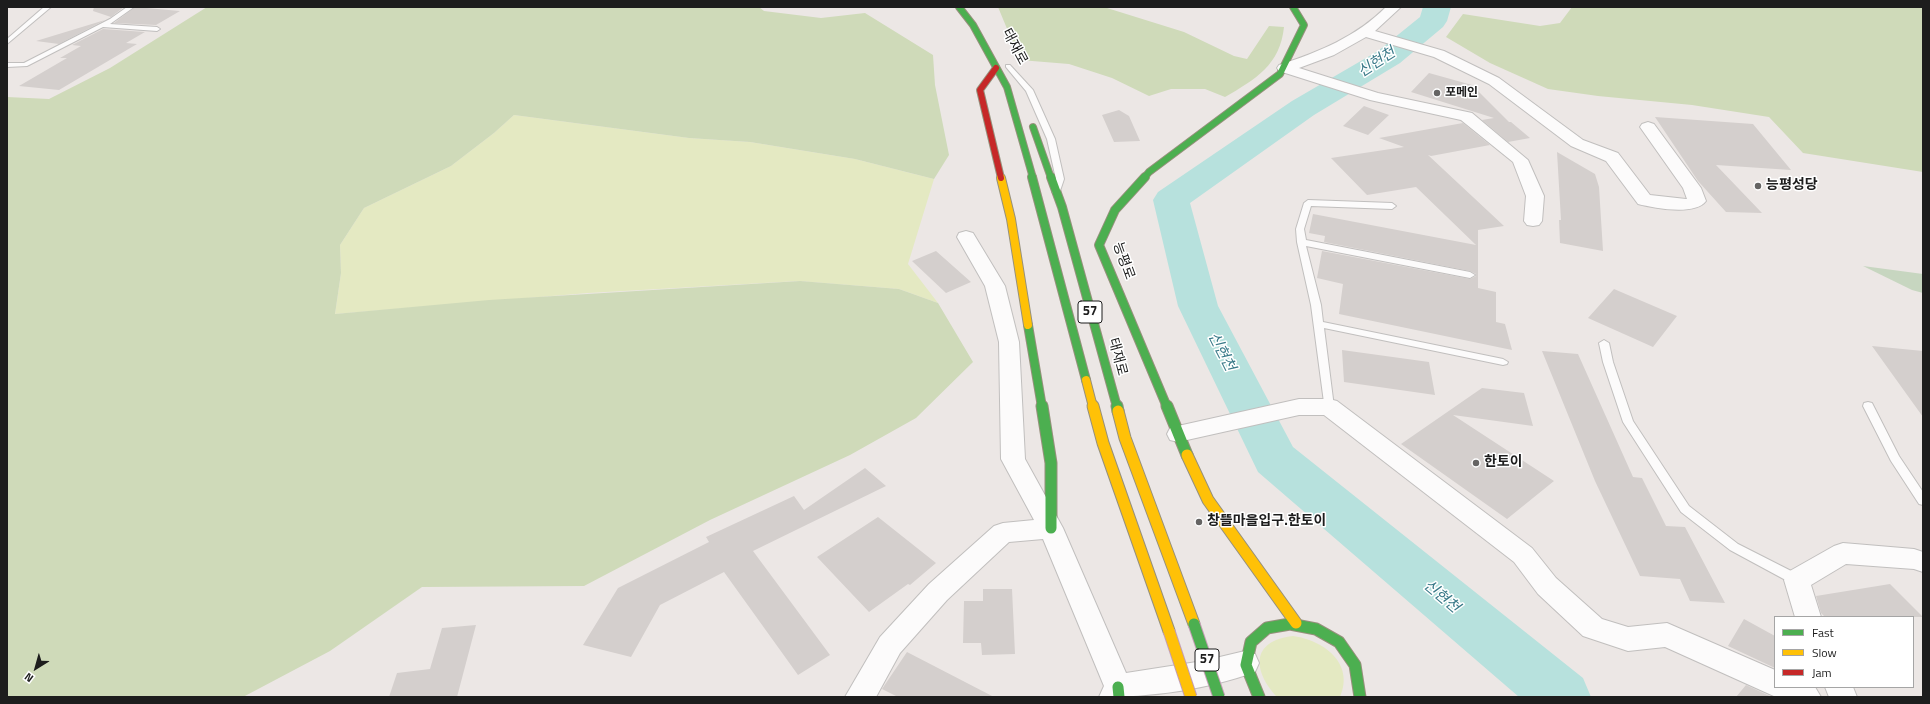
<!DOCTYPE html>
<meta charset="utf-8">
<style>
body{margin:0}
#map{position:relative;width:1930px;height:704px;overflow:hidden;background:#ece7e5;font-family:"Titillium Web",sans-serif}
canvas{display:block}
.frame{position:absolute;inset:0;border:8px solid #1d1d1d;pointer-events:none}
.legend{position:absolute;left:1774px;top:616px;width:140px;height:72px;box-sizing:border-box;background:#fff;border:1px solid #a5a5a5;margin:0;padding:5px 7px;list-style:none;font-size:12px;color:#1d1d1d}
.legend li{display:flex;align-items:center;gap:8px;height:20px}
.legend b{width:20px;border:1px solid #a5a5a5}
.north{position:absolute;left:16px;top:648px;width:40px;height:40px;-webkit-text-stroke:3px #fff;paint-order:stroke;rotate:217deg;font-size:11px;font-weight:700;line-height:16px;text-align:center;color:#1d1d1d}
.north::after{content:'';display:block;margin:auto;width:14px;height:18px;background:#1d1d1d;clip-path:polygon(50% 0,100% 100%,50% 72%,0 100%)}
</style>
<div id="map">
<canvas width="1930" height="704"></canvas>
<div class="frame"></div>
<ul class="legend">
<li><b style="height:5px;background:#4caf50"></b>Fast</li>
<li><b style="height:5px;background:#ffc107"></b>Slow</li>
<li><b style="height:5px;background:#c62828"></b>Jam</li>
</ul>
<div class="north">N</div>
</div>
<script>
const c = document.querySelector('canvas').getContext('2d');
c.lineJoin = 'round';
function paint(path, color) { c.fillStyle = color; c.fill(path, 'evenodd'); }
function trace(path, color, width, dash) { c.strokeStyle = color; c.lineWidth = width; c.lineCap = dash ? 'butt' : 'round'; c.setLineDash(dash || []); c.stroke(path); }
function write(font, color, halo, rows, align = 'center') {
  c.font = font + ' "Titillium Web","Noto Sans KR",sans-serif'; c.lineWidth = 3; c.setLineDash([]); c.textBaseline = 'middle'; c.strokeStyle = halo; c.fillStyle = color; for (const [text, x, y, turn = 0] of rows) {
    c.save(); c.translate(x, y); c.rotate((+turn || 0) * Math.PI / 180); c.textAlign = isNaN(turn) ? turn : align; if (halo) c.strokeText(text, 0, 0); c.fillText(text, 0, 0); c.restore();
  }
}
const grass = new Path2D(`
 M514,115L689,138L750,142L855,159L934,179L908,264L938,303L899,289L799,281L588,293L335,314L341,273L340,245L364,208L451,166L494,133Z
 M1293,636C1323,640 1355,663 1340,697H1277C1253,671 1250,641 1293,636Z`);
const forest = new Path2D(`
 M207,7H759L764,11L821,18L865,13L933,55L935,85L949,155L934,179L855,159L750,142L689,138L514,115L494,133L451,166L364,208L340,245L341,273L335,314L489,300L800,281L899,289L938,303L973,362L916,418L850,455L710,520L584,586L422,587L330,651L243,697H7V97L49,99L110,68Z
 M998,7L1107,8L1184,32L1234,56L1247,59L1269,26L1284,27C1280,65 1256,79 1225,97L1205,89H1171L1149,96L1112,78L1069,64L1020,60Z
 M1572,7H1923V172L1803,153L1769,117L1692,105L1598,96L1548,89L1490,63L1446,37L1463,14L1540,26L1560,23Z`);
const cemetery = new Path2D(`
 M1863,266L1923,274V293L1912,290Z`);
const river = new Path2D(`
 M1423,7H1451L1447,21L1443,27L1400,63L1314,115L1190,203L1218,306L1293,447L1583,678L1591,697H1519L1258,472L1178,306L1153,200L1158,192L1292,101L1378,51L1420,17Z`);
const building = new Path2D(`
 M94,7H124L111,17L93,11Z
 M135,7L180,11L156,25L114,23Z
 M105,20L59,44L36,41Z
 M103,29L145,32L126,43L137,44L59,90L19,86L67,58H60L81,46L72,45Z
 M1429,73L1472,85L1509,122H1511L1530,138L1508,142L1482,120L1494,118L1411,92Z
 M1364,106L1389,115L1368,135L1343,126Z
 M1119,110L1129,116L1140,141L1114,142L1102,115Z
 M1655,117L1753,124L1791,170L1716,165L1762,213L1726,212L1698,181Z
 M1463,123L1490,145L1431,156L1428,155L1504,226L1478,230V288L1496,292V322L1505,324L1512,350L1339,314L1343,284L1317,278L1322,251L1470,279L1476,276V274L1470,271L1324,242L1325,236L1309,233L1313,214L1476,245L1416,187L1367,195L1331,158L1404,147L1379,138Z
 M1557,152L1595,174L1599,187L1603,251L1560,243L1559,220H1561Z
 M936,251L971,282L946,293L912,261Z
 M1614,289L1677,316L1653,347L1588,318Z
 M1872,346L1923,351V417Z
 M1342,350L1429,362L1435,395L1344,382Z
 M1542,351L1578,354L1633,477L1642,478L1666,526L1685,527L1725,603L1690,601L1680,579L1640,576L1595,481Z
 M1482,388L1524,393L1533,426L1453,415L1554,481L1507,519L1401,444Z
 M865,468L886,486L753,551L830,655L798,675L724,572L660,605L631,657L583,645L618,588L709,542L706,537L794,496L804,510Z
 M878,517L936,563L910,585L908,584L869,612L817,557Z
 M1890,584L1923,617H1825L1821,613L1816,596Z
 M983,589H1012L1015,654L982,655L981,643H963L964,601H983Z
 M1744,619L1775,636V668L1728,646Z
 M476,625L457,697H389L397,673L430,669L442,628Z
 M907,652L994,697H898L882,689Z
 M1746,685L1772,697H1736Z`);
const lane = new Path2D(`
 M44,7H51L7,44V39Z
 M127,7H134L110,24L157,27L160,29L157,31L103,27L27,66L7,67V63H24L110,19Z
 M1006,65H1010L1033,90L1055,139L1064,179L1059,194H1056L1052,192L1056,179L1047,139L1026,91L1006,67Z
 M1308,200L1392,203L1396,206L1392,209L1311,206L1304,229L1306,240L1470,272L1475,275L1470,278L1306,246L1321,305L1323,322L1503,359L1508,362L1507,364L1503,365L1324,328L1334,407L1333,410H1325L1311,305L1297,242L1296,229L1304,203Z
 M1604,340L1609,343L1613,362L1633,421L1689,506L1738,544L1801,576L1803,580L1801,584L1797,585L1793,584L1730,550L1681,512L1623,422L1603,362L1599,343Z
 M1868,402L1872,403L1899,456L1923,492V505L1919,504L1891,461L1863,406L1864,403Z`);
const street = new Path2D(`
 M1386,7H1401L1375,31L1444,51L1499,78L1583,140L1618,153L1650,195L1686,199H1687L1683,188L1640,127L1642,124L1648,122L1654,124L1701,188L1706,201C1695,216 1654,208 1638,204L1606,161L1571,146L1489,84L1434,57L1366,37L1334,55L1299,68L1378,93L1472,113L1528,160L1544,196L1542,221L1539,225L1533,226L1527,225L1524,221L1526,196L1513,162L1461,120L1370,100L1279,71L1277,68L1279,65C1319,52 1356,37 1386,7Z
 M966,231L973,233L1005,286L1019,342L1025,459L1063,528L1126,673L1203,661L1245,651L1255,654L1259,663L1255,672C1205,690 1151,697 1099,697L1104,686L1043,539L1009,542L947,600L900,653L876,697H845L880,637L929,584L994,526L1003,523L1034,520L1001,459L999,342L985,286L957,237L959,233Z
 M1299,399H1329L1337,401L1532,548L1556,578L1602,619L1628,627L1667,623L1775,670V687H1815L1821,697H1776L1665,647L1628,651L1583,636L1538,594L1514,562L1324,415H1299L1178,442L1170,440L1167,434L1170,428L1178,426Z
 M1843,543L1914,549L1923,552V572L1914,569L1846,564L1811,585L1821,617H1795L1784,580L1788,572L1834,546Z
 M1825,687H1853L1857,697H1829Z`);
const fastFar2 = new Path2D(`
 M959,7L973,25L1007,87L1033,178
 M1033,127L1051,178
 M1144,178L1149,172L1280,74L1304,25L1293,7`);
const fastFar1 = new Path2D(`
 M1032,177L1086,380
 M1051,177L1062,207L1117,407
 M1145,177L1115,210L1099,245L1167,407
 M1028,325L1042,407`);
const fast = new Path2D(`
 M1042,406L1051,463V528
 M1117,406L1118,411
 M1167,406L1187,455
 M1118,687L1119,697
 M1259,697L1246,665L1251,642L1267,628L1290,624L1316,629L1339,642L1355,665L1360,697`);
const slowFar1 = new Path2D(`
 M1001,178L1011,219L1028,325
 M1086,380L1093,407`);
const slow = new Path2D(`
 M1093,406L1103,443L1169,631
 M1118,411L1125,438L1194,624
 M1187,455L1208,500L1296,623`);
const jam = new Path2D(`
 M996,68L980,90L1001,178`);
const fastBridge = new Path2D(`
 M1194,624L1219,697`);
const slowBridge = new Path2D(`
 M1169,631L1191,697`);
const markers = [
 [1437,93,4,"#656463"],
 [1758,186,4,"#656463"],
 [1476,463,4,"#656463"],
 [1199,522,4,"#656463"]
];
const farPoinames = [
 ["포메인",1445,93]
];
const shields = [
 [1090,312,24],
 [1207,660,24]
];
const shieldNames = [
 ["57",1090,312],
 ["57",1207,660]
];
const streetNames = [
 ["태재로",1014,47,62],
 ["능평로",1123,261,70],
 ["태재로",1117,357,75]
];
const poiNames = [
 ["능평성당",1766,186],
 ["한토이",1484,463],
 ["창뜰마을입구.한토이",1207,522]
];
const waterNames = [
 ["신현천",1377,63,-33],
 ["신현천",1221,352,63],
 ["신현천",1441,597,40]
];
paint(grass, '#e4e9c2');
paint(forest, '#cfdab9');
paint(cemetery, '#c7d6c0');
paint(river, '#b7e1dd');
paint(building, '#d4cfcd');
trace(lane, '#c1bfbe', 2);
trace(street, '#c1bfbe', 2);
trace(fastFar2, '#96907c', 8);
trace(fastFar1, '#96907c', 10);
trace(fast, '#96907c', 13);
trace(slowFar1, '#96907c', 10);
trace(slow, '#96907c', 13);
trace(jam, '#96907c', 8);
paint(lane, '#fcfbfb');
paint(street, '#fcfbfb');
trace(fastFar2, '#4caf50', 6);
trace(fastFar1, '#4caf50', 8);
trace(fast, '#4caf50', 11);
trace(slowFar1, '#ffc107', 8);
trace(slow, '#ffc107', 11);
trace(jam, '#c62828', 6);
trace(fastBridge, '#c29bb2', 13, []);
trace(slowBridge, '#c29bb2', 13, []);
trace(fastBridge, '#4caf50', 11);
trace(slowBridge, '#ffc107', 11);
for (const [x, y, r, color] of markers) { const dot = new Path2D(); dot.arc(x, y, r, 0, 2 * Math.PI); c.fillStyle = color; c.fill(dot); trace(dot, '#fff', 1.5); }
write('bold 12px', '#1d1d1d', '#fff', farPoinames, 'left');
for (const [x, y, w] of shields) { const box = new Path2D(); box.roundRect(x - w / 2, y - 11, w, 22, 3); c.fillStyle = '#fff'; c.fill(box); trace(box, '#1d1d1d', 1); }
write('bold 13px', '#1d1d1d', null, shieldNames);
write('14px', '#1d1d1d', '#fff', streetNames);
write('bold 14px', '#1d1d1d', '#fff', poiNames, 'left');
write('italic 15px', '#397988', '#fff', waterNames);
</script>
